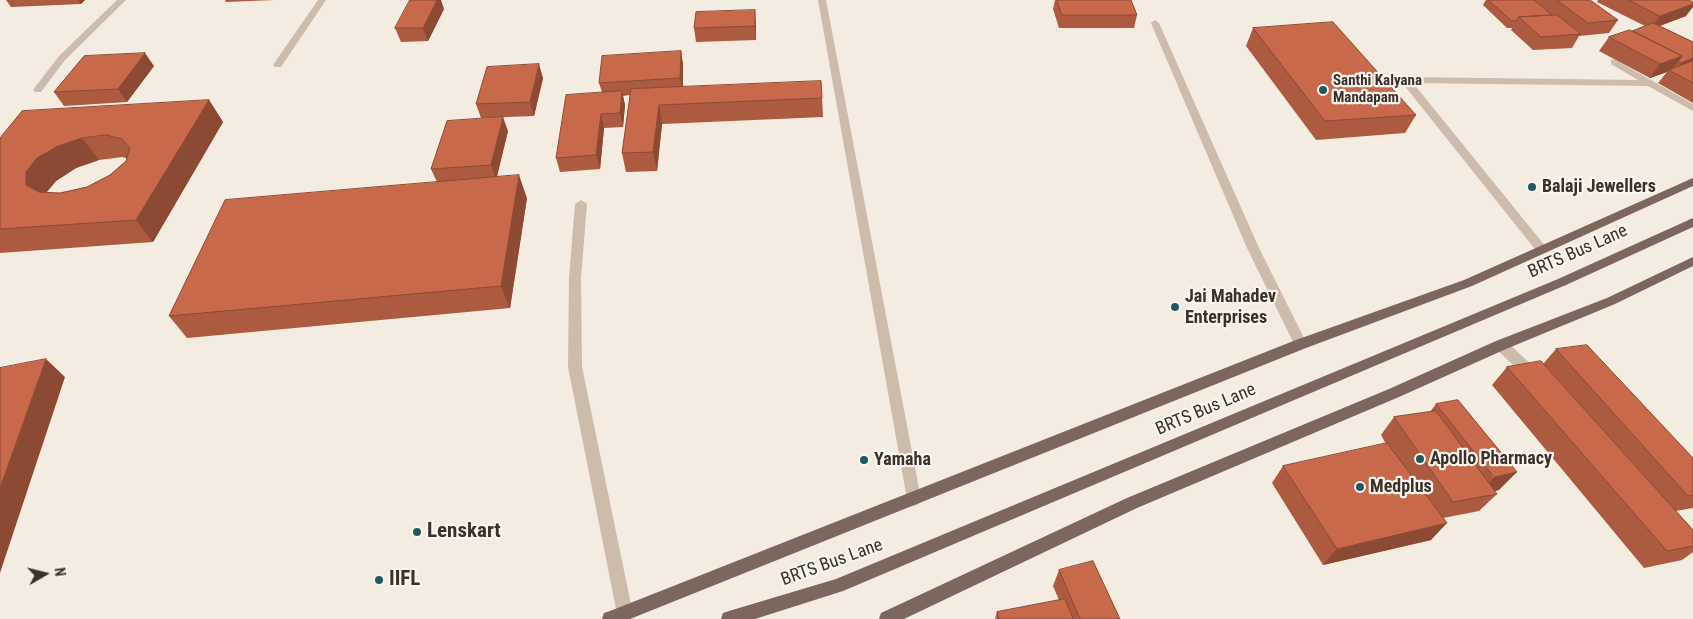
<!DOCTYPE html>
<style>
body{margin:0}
#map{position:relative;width:1693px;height:619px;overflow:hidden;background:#f4ebe1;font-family:"Roboto Condensed",sans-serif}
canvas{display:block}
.north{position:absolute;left:20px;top:549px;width:50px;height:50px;-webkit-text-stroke:4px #fbf5ee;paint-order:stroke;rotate:82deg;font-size:14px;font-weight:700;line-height:20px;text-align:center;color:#3b302b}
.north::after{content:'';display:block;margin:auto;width:18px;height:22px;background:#3b302b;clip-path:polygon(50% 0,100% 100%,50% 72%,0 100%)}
</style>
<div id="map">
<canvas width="1693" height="619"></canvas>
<div class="north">N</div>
</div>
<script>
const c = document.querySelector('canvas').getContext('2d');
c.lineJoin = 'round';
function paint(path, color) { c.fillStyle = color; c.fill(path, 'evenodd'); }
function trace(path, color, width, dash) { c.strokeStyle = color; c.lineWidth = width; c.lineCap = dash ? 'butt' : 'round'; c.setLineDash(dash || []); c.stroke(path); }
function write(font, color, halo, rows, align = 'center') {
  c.font = font + ' "Roboto Condensed",sans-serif'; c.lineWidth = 4.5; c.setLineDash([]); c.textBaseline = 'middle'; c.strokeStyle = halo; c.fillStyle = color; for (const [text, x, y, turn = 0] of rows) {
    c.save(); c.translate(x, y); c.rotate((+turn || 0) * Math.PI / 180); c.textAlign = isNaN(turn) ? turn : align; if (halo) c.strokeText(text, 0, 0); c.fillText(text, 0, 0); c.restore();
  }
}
const street = new Path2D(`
 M117,0H126L65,60L41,92H35L33,90L59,56Z
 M318,0H326L281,67H275L273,65Z
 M818,0H826L921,499L919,504L914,506L909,504L907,499Z
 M1155,20L1159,23L1259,248L1307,344L1306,348H1296L1247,248L1151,23Z
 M1614,59L1693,104V111L1648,86L1413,83L1546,247L1548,250L1542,254L1538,253L1400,80L1405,77L1638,80L1611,64V60Z
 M581,200L587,204L581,278L582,367L633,614L631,619H619L617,614L568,367L569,278L575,204Z
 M1501,340L1506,341L1538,371L1540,375L1538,379L1533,380L1528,379L1496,349L1495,345L1496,341Z`);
const primary = new Path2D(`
 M1693,178V186L1472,286L1306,348L630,619H602L604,613L610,611L1296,340L1464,280Z
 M1693,218V227L1566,285L843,591L755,619H721L723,613L729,611L836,579L1558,279Z
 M1693,257V266L1615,304L1506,349L1399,397L1137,508L904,619H879L881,613L1127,498L1389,389L1496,341L1607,298Z`);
const wall = new Path2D(`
 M6,0H85L81,4L11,7Z
 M225,0H274L226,2Z
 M1055,0H1131L1137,15L1134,28H1059L1053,9Z
 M1486,0H1590L1618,20L1609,33L1579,36L1572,48L1533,50L1511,30L1512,28H1507L1483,5Z
 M1598,0H1689L1686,16L1660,26L1693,42V103L1658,83L1667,72L1650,78L1599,51L1609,37L1633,31L1645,26L1597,2Z
 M444,9L428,41L401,42L395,28Z
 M756,24V40L696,42L694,28Z
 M1253,28L1416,115L1405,133L1316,140L1246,46Z
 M681,51L683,65V87L822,98L823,117L662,124L657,171L626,172L622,153L630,95L623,96L625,105L623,127L604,128L600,169L560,172L556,158L602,92L599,83Z
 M154,66L127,102L64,106L54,92Z
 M543,78L534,116L481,118L476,104Z
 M209,100L223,122L153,242L0,253V138ZM122,157L126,158V161L110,175L87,187L60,193H46L56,181L76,168L99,160Z
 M508,131L497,177L527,198L510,308L187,338L169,316L437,182L431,169Z
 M1556,349L1693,458V508L1676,511L1693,530V552L1682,560L1644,568L1492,385L1507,367L1543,364Z
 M1458,400L1499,490L1494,491L1497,494L1479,511L1443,518L1431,540L1323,565L1272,483L1283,466L1386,444L1381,435L1394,417L1430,412L1436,404Z
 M1059,570L1120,619H995L997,612L1059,600L1053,586Z`);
const shadedWall = new Path2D(`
 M78,0H85L81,4Z
 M437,0H441L444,9L428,41L423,28Z
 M1693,4V7L1686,16L1651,29L1660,16Z
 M755,10L756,24V40L755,26Z
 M681,51L683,65V92L680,78Z
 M145,53L154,66L127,102L118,89Z
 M1682,56L1671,70H1669L1667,72L1650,78L1660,64Z
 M1693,58V63L1675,71L1681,63Z
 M539,64L543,78L534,116L530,102Z
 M622,91L625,105L623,127L620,113Z
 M209,100L223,122L153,242L136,220Z
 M659,105L662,124L657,171L653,152Z
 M601,114L604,128L600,169L596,155Z
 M503,117L508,131L496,179L491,165Z
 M82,138L99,160L76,168L56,181L45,194V207L26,185V172L37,158L58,146Z
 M519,175L527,198L510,308L501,286Z
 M46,359L65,377L0,573V488Z
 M1517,472L1499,490L1477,495L1494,477Z
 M1447,523L1431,540L1323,565L1337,549Z`);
const building = new Path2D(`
 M410,0H437L423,28H395Z
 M1057,0H1131L1137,15H1062Z
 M1489,0H1534L1552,15L1519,17L1517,20L1512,21Z
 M1557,0H1590L1618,20L1588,23Z
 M1629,0H1689L1693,2V4L1660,16Z
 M755,10V26L694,28L696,12Z
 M1557,15L1581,34L1541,37L1519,17Z
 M1333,22L1416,115L1325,121L1253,28Z
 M1653,23L1693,42V58L1681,63L1678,62L1682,56L1633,31Z
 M1630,30L1682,56L1660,64L1609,37Z
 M681,51L680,78L599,83L602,56Z
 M145,53L118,89L54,92L84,56Z
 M1693,61V83L1669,70Z
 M539,64L530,102L476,104L487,67Z
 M821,81L822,98L659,105L653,152L622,153L631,89Z
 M622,91L620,113L601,114L596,155L556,158L566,95Z
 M209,100L136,220L0,229V138L22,111ZM106,135L122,139L130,148L126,161L110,175L87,187L60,193L39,192L26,185V172L37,158L58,146L82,138Z
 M503,117L491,165L431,169L447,121Z
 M519,175L501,286L169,316L225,200Z
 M1587,345L1693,458V495L1688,496L1556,349Z
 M46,359L0,488V368Z
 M1541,361L1693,530V546L1667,551L1507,367Z
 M1458,400L1517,472L1494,477L1436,404Z
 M1436,411L1497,494L1453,502L1394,417Z
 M1387,443L1447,523L1337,549L1283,466Z
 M1093,561L1120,619H1080L1059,570Z
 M1065,599L1073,619H999L997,612Z`);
const markers = [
 [1323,90,5,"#1f5a5e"],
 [1532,187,5,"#1f5a5e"],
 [1175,307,5,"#1f5a5e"],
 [1420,459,5,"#1f5a5e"],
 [864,460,5,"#1f5a5e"],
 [1360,487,5,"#1f5a5e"],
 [417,532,5,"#1f5a5e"],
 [379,580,5,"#1f5a5e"]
];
const farPoinames = [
 ["Santhi Kalyana",1333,81],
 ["Mandapam",1333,98]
];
const poiNames = [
 ["Balaji Jewellers",1542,187],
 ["Jai Mahadev",1185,297],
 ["Enterprises",1185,318],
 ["Apollo Pharmacy",1430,459],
 ["Yamaha",874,460],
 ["Medplus",1370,487]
];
const streetNames = [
 ["BRTS Bus Lane",1578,252,-24],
 ["BRTS Bus Lane",1206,410,-23],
 ["BRTS Bus Lane",832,563,-20]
];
const nearPoinames = [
 ["Lenskart",427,532],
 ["IIFL",389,580]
];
paint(street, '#cdbbac');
paint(primary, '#7d675c');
paint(wall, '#ac5a40');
paint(shadedWall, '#8c4a34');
paint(building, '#c8694b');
trace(building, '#8c4a34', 1);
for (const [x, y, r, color] of markers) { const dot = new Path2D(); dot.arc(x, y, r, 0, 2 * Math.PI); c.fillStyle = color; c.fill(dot); trace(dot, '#fbf5ee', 2); }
write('bold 15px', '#3b302b', '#fbf5ee', farPoinames, 'left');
write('bold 18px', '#3b302b', '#fbf5ee', poiNames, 'left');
write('18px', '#3b302b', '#fbf5ee', streetNames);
write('bold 21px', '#3b302b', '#fbf5ee', nearPoinames, 'left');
</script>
